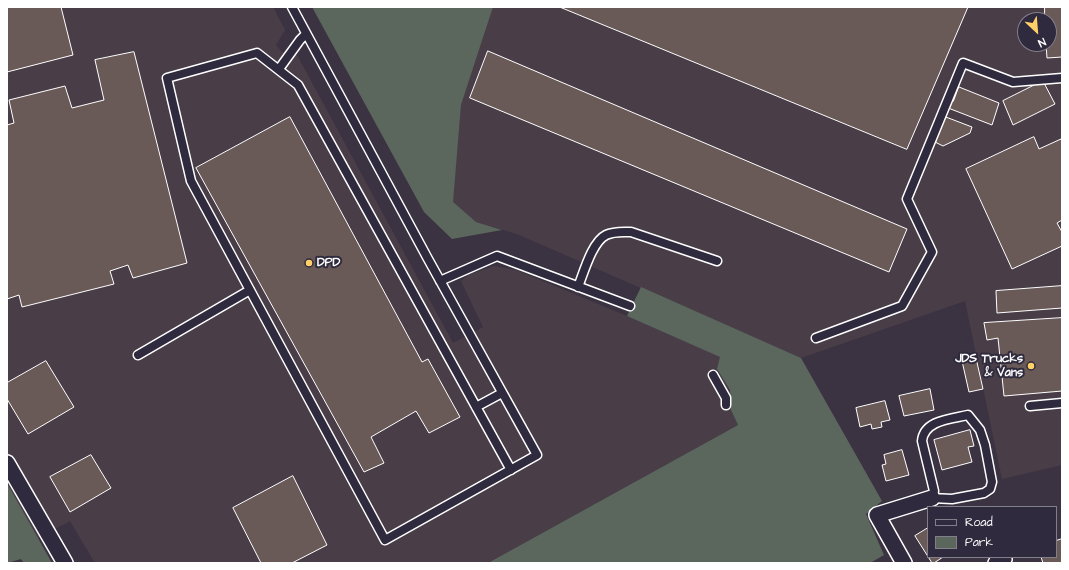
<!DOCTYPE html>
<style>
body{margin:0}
#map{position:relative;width:1069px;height:570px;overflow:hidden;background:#3b3342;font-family:"Architects Daughter",sans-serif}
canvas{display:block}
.frame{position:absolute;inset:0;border:8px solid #fff;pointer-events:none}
.legend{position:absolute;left:927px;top:506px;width:130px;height:52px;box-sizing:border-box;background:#2f2a3d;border:1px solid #827f8b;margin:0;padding:5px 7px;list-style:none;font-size:12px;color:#fff}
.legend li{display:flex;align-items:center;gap:8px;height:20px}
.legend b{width:20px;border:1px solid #827f8b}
.north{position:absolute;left:1017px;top:12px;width:40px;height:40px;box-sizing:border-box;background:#2f2a3d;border:1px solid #827f8b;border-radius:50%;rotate:154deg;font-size:11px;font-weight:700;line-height:16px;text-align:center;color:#fff}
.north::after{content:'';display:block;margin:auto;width:14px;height:18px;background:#ffd166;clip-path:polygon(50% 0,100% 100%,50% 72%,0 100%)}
</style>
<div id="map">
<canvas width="1069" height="570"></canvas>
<div class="frame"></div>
<ul class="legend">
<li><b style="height:5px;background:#2f2a3d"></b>Road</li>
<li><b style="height:11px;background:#5b675d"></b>Park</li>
</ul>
<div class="north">N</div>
</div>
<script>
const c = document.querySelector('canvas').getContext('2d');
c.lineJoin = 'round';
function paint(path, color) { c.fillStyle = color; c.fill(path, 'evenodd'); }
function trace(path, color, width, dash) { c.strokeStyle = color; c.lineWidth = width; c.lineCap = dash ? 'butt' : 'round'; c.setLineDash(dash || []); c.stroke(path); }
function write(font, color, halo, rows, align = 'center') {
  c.font = font + ' "Architects Daughter",sans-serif'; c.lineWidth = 4; c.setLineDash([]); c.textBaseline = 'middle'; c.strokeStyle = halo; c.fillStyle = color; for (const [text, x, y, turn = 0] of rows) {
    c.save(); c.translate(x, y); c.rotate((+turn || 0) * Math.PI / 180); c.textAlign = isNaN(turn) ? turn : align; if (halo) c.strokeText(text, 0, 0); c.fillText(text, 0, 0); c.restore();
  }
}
const built = new Path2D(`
 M7,7H273L285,30L276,45L282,52L297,55L453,343L483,327L461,281L468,275L494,266L516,270L627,316L721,357L717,369L730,390L731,410L738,425L488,563H95L70,521L38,538L7,483Z
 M493,7H1062V465L1002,479L965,301L801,358L517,234L476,222L452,203L461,105ZM1025,20H1049V44H1025Z`);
const green = new Path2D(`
 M312,7H493L461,105L453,202L476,222L502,230L452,239L424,212Z
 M641,287L801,358L882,501L866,514L884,555L870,563H488L738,425L731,410L730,390L717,369L720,357L627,316Z
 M7,483L52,563H24L21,559L7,563Z`);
const building = new Path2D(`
 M7,7H61L73,55L7,72Z
 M560,7H968L907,149Z
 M1045,7H1062V57L1047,58L1046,44H1049V20H1045Z
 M488,51L907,229L889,272L470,98Z
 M134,52L187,263L133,278L128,265L110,271L114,284L22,307L19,295L7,299V125L14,123L9,100L65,86L72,108L104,100L95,60Z
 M1043,81L1055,104L1013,125L1003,101Z
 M959,87L999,103L992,125L943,106L946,98L953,101Z
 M938,114L972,127L970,133L943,146L929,139Z
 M290,117L422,362L428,359L460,417L429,433L416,411L371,437L384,463L364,472L196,168Z
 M1034,137L1039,149L1061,139L1062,141V220L1057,223L1062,232V246L1012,269L966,169Z
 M1062,286V308L997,313L996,291Z
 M1062,318V391L1004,396L998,338L987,340L984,323Z
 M976,358L983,389L969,392L962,361Z
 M46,361L74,407L28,434L7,399V383Z
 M930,389L934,410L904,416L899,396Z
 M885,401L890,420L881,422L882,427L872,429L871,424L860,427L856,408Z
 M970,430L974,446L968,447L972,462L942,470L934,440Z
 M902,450L909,475L886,481L882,465L886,464L884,455Z
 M91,455L111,488L70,512L50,477Z
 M293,476L327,545L292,563H261L233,508Z
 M928,528V557H943L934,563H932L915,536Z
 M1062,539V563H1043L1041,557H1056V541Z`);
const lane = new Path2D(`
 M292,7L428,259L537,455L385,540L191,181L167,78L257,53L298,85L511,470
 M279,69L300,40L306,34
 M440,281L497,256L630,306
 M578,287C584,272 592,242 606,235C614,231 622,232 631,232L717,261
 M816,338L902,306L932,252L907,199L963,63L1013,82L1062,78
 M138,355L250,290
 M713,375L726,398V405
 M1030,406L1062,403
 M476,407L502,393
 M968,415L980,430L985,445L992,482L990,489L984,493L952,499L932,498L934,491L922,441C924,420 951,419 968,415Z`);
const street = new Path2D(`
 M7,463L65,563
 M904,563L877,515L932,498
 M996,563L1004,559`);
const markers = [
 [309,263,4,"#ffd166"],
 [1031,366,4,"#ffd166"]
];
const poiNames = [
 ["DPD",317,263],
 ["JDS Trucks",1023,359,"right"],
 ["& Vans",1023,373,"right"]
];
paint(built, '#493e48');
paint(green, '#5b675d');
paint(building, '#695957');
trace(building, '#fff', 1);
trace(lane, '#fff', 11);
trace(street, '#fff', 18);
trace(lane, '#2f2a3d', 8);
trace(street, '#2f2a3d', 15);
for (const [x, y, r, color] of markers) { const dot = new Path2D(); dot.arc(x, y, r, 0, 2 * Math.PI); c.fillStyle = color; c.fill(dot); trace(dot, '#2f2a3d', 1.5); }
write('bold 12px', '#fff', '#2f2a3d', poiNames, 'left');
</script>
